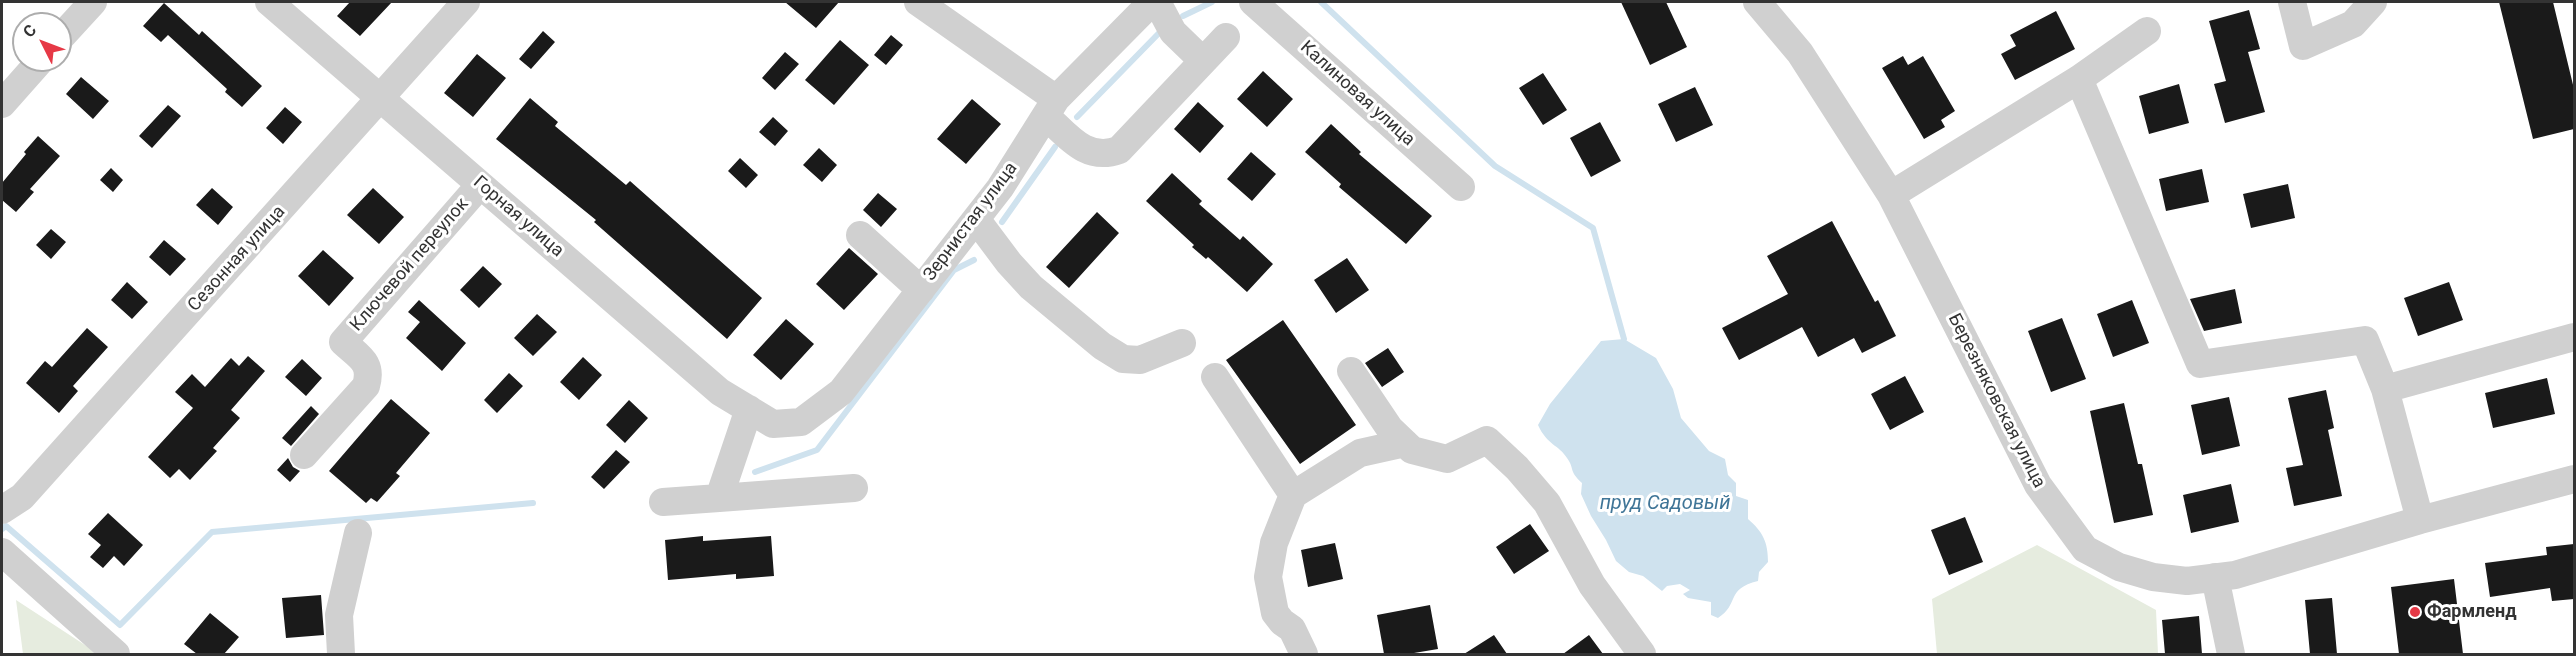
<!DOCTYPE html>
<meta charset="utf-8">
<style>
body{margin:0}
#map{position:relative;width:2576px;height:656px;overflow:hidden;background:#fff;font-family:Roboto,sans-serif}
canvas{display:block}
.frame{position:absolute;inset:0;border:3px solid #333;pointer-events:none}
.north{position:absolute;left:12px;top:12px;width:60px;height:60px;box-sizing:border-box;background:#fff;border:2px solid #adadad;border-radius:50%;rotate:312deg;font-size:16px;font-weight:700;line-height:24px;text-align:center;color:#333}
.north::after{content:'';display:block;margin:auto;width:21px;height:27px;background:#e63946;clip-path:polygon(50% 0,100% 100%,50% 72%,0 100%)}
</style>
<div id="map">
<canvas width="2576" height="656"></canvas>
<div class="frame"></div>
<div class="north">С</div>
</div>
<script>
const c = document.querySelector('canvas').getContext('2d');
c.lineJoin = 'round';
function paint(path, color) { c.fillStyle = color; c.fill(path, 'evenodd'); }
function trace(path, color, width, dash) { c.strokeStyle = color; c.lineWidth = width; c.lineCap = dash ? 'butt' : 'round'; c.setLineDash(dash || []); c.stroke(path); }
function write(font, color, halo, rows, align = 'center') {
  c.font = font + ' Roboto,sans-serif'; c.lineWidth = 6; c.setLineDash([]); c.textBaseline = 'middle'; c.strokeStyle = halo; c.fillStyle = color; for (const [text, x, y, turn = 0] of rows) {
    c.save(); c.translate(x, y); c.rotate((+turn || 0) * Math.PI / 180); c.textAlign = isNaN(turn) ? turn : align; if (halo) c.strokeText(text, 0, 0); c.fillText(text, 0, 0); c.restore();
  }
}
const green = new Path2D(`
 M2037,545L2156,610L2158,654H1937L1932,599Z
 M16,600L88,647L95,654H23Z`);
const water = new Path2D(`
 M1624,339L1656,358L1673,389L1681,418L1709,451L1725,459L1728,475L1736,483V496L1748,500V519C1763,532 1768,542 1768,562L1759,572L1758,581C1725,589 1740,604 1718,618L1711,615V602L1688,598L1683,594L1690,590L1680,584L1667,586L1662,591L1643,576L1629,572L1616,561L1606,540L1591,516L1581,494L1582,483C1568,470 1575,469 1567,458C1559,445 1547,445 1538,425L1550,404L1601,341Z`);
const stream = new Path2D(`
 M1321,2L1495,166L1593,228L1624,339
 M1183,16L1212,2
 M1077,117L1161,31
 M1002,222L1055,147
 M755,472L817,450L954,270L974,260
 M2,529L6,526L120,625L212,532L533,503`);
const building = new Path2D(`
 M350,2H392L360,36L337,16Z
 M785,2H839L816,28Z
 M1621,2H1666L1687,47L1650,65Z
 M2499,2H2553L2574,89V129L2533,139Z
 M164,3L199,35L202,31L262,86L242,107L225,92L227,89L168,35L161,42L143,26Z
 M2249,10L2260,49L2248,52L2265,112L2225,123L2214,84L2226,81L2209,21Z
 M2056,11L2075,49L2015,80L2001,54L2016,46L2010,35Z
 M543,31L555,42L531,69L519,59Z
 M891,35L903,45L886,65L874,55Z
 M840,40L869,65L834,105L805,80Z
 M785,52L799,64L775,90L762,78Z
 M477,54L506,78L473,117L444,93Z
 M1903,56L1908,65L1923,56L1955,111L1941,120L1945,127L1924,139L1882,68Z
 M1263,71L1293,99L1267,127L1237,99Z
 M1543,73L1567,110L1543,125L1519,88Z
 M81,77L109,101L93,119L66,94Z
 M2179,84L2189,123L2149,134L2139,96Z
 M1695,87L1713,125L1676,142L1658,104Z
 M530,98L558,122L555,126L626,185L630,181L762,298L727,339L594,222L596,220L496,139Z
 M972,99L1001,124L966,164L937,139Z
 M1198,102L1224,126L1200,153L1174,129Z
 M168,105L181,116L152,148L139,136Z
 M285,107L302,122L283,144L266,128Z
 M773,117L788,131L775,146L759,132Z
 M1600,122L1621,161L1591,177L1570,138Z
 M1331,124L1361,152L1359,154L1432,216L1406,244L1339,187L1341,184L1305,152Z
 M38,136L60,156L30,189L34,192L16,212L2,200V183L26,154L24,152Z
 M819,148L837,165L822,182L803,165Z
 M1251,152L1276,174L1252,201L1227,179Z
 M740,158L758,175L746,188L728,171Z
 M111,168L123,180L113,192L100,180Z
 M2202,169L2209,202L2166,211L2159,179Z
 M1172,173L1202,201L1199,204L1240,240L1243,236L1273,264L1247,292L1208,257L1206,259L1192,247L1194,245L1146,201Z
 M2288,184L2295,218L2251,228L2243,194Z
 M212,188L233,207L218,225L196,205Z
 M373,188L404,217L379,244L347,215Z
 M878,193L897,209L881,227L863,210Z
 M1097,212L1119,233L1069,288L1046,267Z
 M1832,221L1875,302L1878,300L1896,336L1862,353L1854,338L1818,357L1802,327L1739,360L1722,328L1788,294L1767,256Z
 M51,229L66,242L51,259L36,245Z
 M164,240L186,259L170,276L149,257Z
 M849,248L878,274L844,310L816,284Z
 M323,250L354,278L329,306L298,276Z
 M1347,258L1369,290L1336,313L1314,280Z
 M483,266L502,284L479,308L460,290Z
 M127,282L148,302L132,319L111,300Z
 M2449,282L2463,320L2418,336L2404,298Z
 M2235,289L2242,323L2204,331L2190,299Z
 M419,300L466,343L442,371L406,338L420,322L408,312Z
 M2132,300L2149,343L2113,357L2097,314Z
 M537,314L557,332L533,356L514,338Z
 M2062,318L2086,379L2051,392L2028,331Z
 M786,319L814,344L781,380L753,355Z
 M1283,320L1356,425L1300,464L1226,360Z
 M87,328L108,347L73,386L78,391L59,413L26,383L45,361L52,367Z
 M1388,348L1404,372L1382,387L1365,363Z
 M248,356L265,371L231,410L240,418L213,448L217,451L190,480L179,469L170,478L148,457L193,408L175,392L192,374L205,387L231,358L239,366Z
 M583,357L602,375L579,400L560,382Z
 M302,359L322,378L306,396L285,377Z
 M509,373L523,386L497,413L484,400Z
 M1905,376L1924,412L1890,430L1871,394Z
 M2547,378L2555,414L2493,428L2485,393Z
 M2326,390L2334,428L2328,430L2342,496L2294,506L2286,468L2303,465L2288,398Z
 M2229,397L2240,446L2202,455L2191,405Z
 M391,399L430,433L396,473L400,476L377,502L371,498L366,503L329,471Z
 M629,400L648,418L625,443L606,425Z
 M2124,403L2138,464H2142L2153,515L2114,523L2090,411Z
 M311,406L319,414L291,446L282,438Z
 M616,450L630,462L604,489L591,477Z
 M288,458L293,467L300,471L290,482L277,470Z
 M2231,484L2239,522L2191,533L2183,495Z
 M108,513L143,545L124,566L114,556L103,568L90,557L101,545L88,534Z
 M1965,517L1983,562L1949,575L1931,530Z
 M1530,524L1549,551L1514,574L1496,547Z
 M703,536V541L771,536L774,576L736,579V574L668,580L665,540Z
 M1335,543L1343,579L1308,587L1301,550Z
 M2574,544V599L2552,601L2550,588L2490,597L2485,563L2547,555L2546,547Z
 M2454,579L2463,654H2399L2391,587Z
 M321,595L324,635L286,638L282,598Z
 M2332,598L2337,654H2310L2305,600Z
 M1430,605L1438,649L1408,654H1384L1377,615Z
 M210,613L239,637L224,654H197L184,644Z
 M2199,616L2202,654H2165L2162,620Z
 M1494,635L1507,654H1464Z
 M1589,635L1603,654H1563Z`);
const minor = new Path2D(`
 M269,2L720,392L773,424L801,422L841,392L1000,188L1056,99L1148,6L1159,2
 M918,2L1056,99
 M1157,2L1173,32L1203,61
 M1253,2L1461,187
 M1757,2L1800,53L1891,195L2038,485L2085,549L2119,567L2153,577L2187,581L2235,575L2420,520L2574,479
 M2292,2L2303,46L2353,24L2373,2
 M60,38L93,2
 M2079,79L2200,364L2365,340L2385,389L2420,520
 M2,104L41,60
 M1046,116C1068,136 1086,162 1119,150L1226,37
 M1891,195L2079,79L2147,31
 M976,219L1009,263L1031,287L1102,346L1123,359L1140,360L1182,343
 M860,235L921,290
 M1351,371L1390,429L1412,450L1447,459L1487,440L1517,468L1547,503L1592,585L1642,654
 M1215,377L1293,495L1360,453L1405,443
 M2385,389L2574,337
 M749,409L719,498L854,488
 M304,455L366,386C373,362 359,357 343,342L480,185
 M1293,495L1274,543L1268,577L1275,613L1282,622L1292,629L1304,654
 M663,502L719,498
 M2,510L22,497L466,2
 M2,552L116,654
 M2215,577L2231,654
 M341,654L339,615L358,533`);
const markers = [
 [2415,612,6,"#e63946"]
];
const streetNames = [
 ["Калиновая улица",1357,94,42],
 ["Горная улица",518,217,41],
 ["Зернистая улица",971,222,-53],
 ["Сезонная улица",237,259,-48],
 ["Ключевой переулок",410,265,-49],
 ["Березняковская улица",1996,401,63]
];
const poiNames = [
 ["Фармленд",2427,612]
];
const waterNames = [
 ["пруд Садовый",1665,504]
];
paint(green, '#e6ecdf');
paint(water, '#cfe2ee');
trace(stream, '#cfe2ee', 6);
paint(building, '#1a1a1a');
trace(minor, '#d0d0d0', 28);
for (const [x, y, r, color] of markers) { const dot = new Path2D(); dot.arc(x, y, r, 0, 2 * Math.PI); c.fillStyle = color; c.fill(dot); trace(dot, '#fff', 2); }
write('18px', '#333', '#fff', streetNames);
write('bold 18px', '#333', '#fff', poiNames, 'left');
write('italic 20px', '#3f7597', '#fff', waterNames);
</script>
